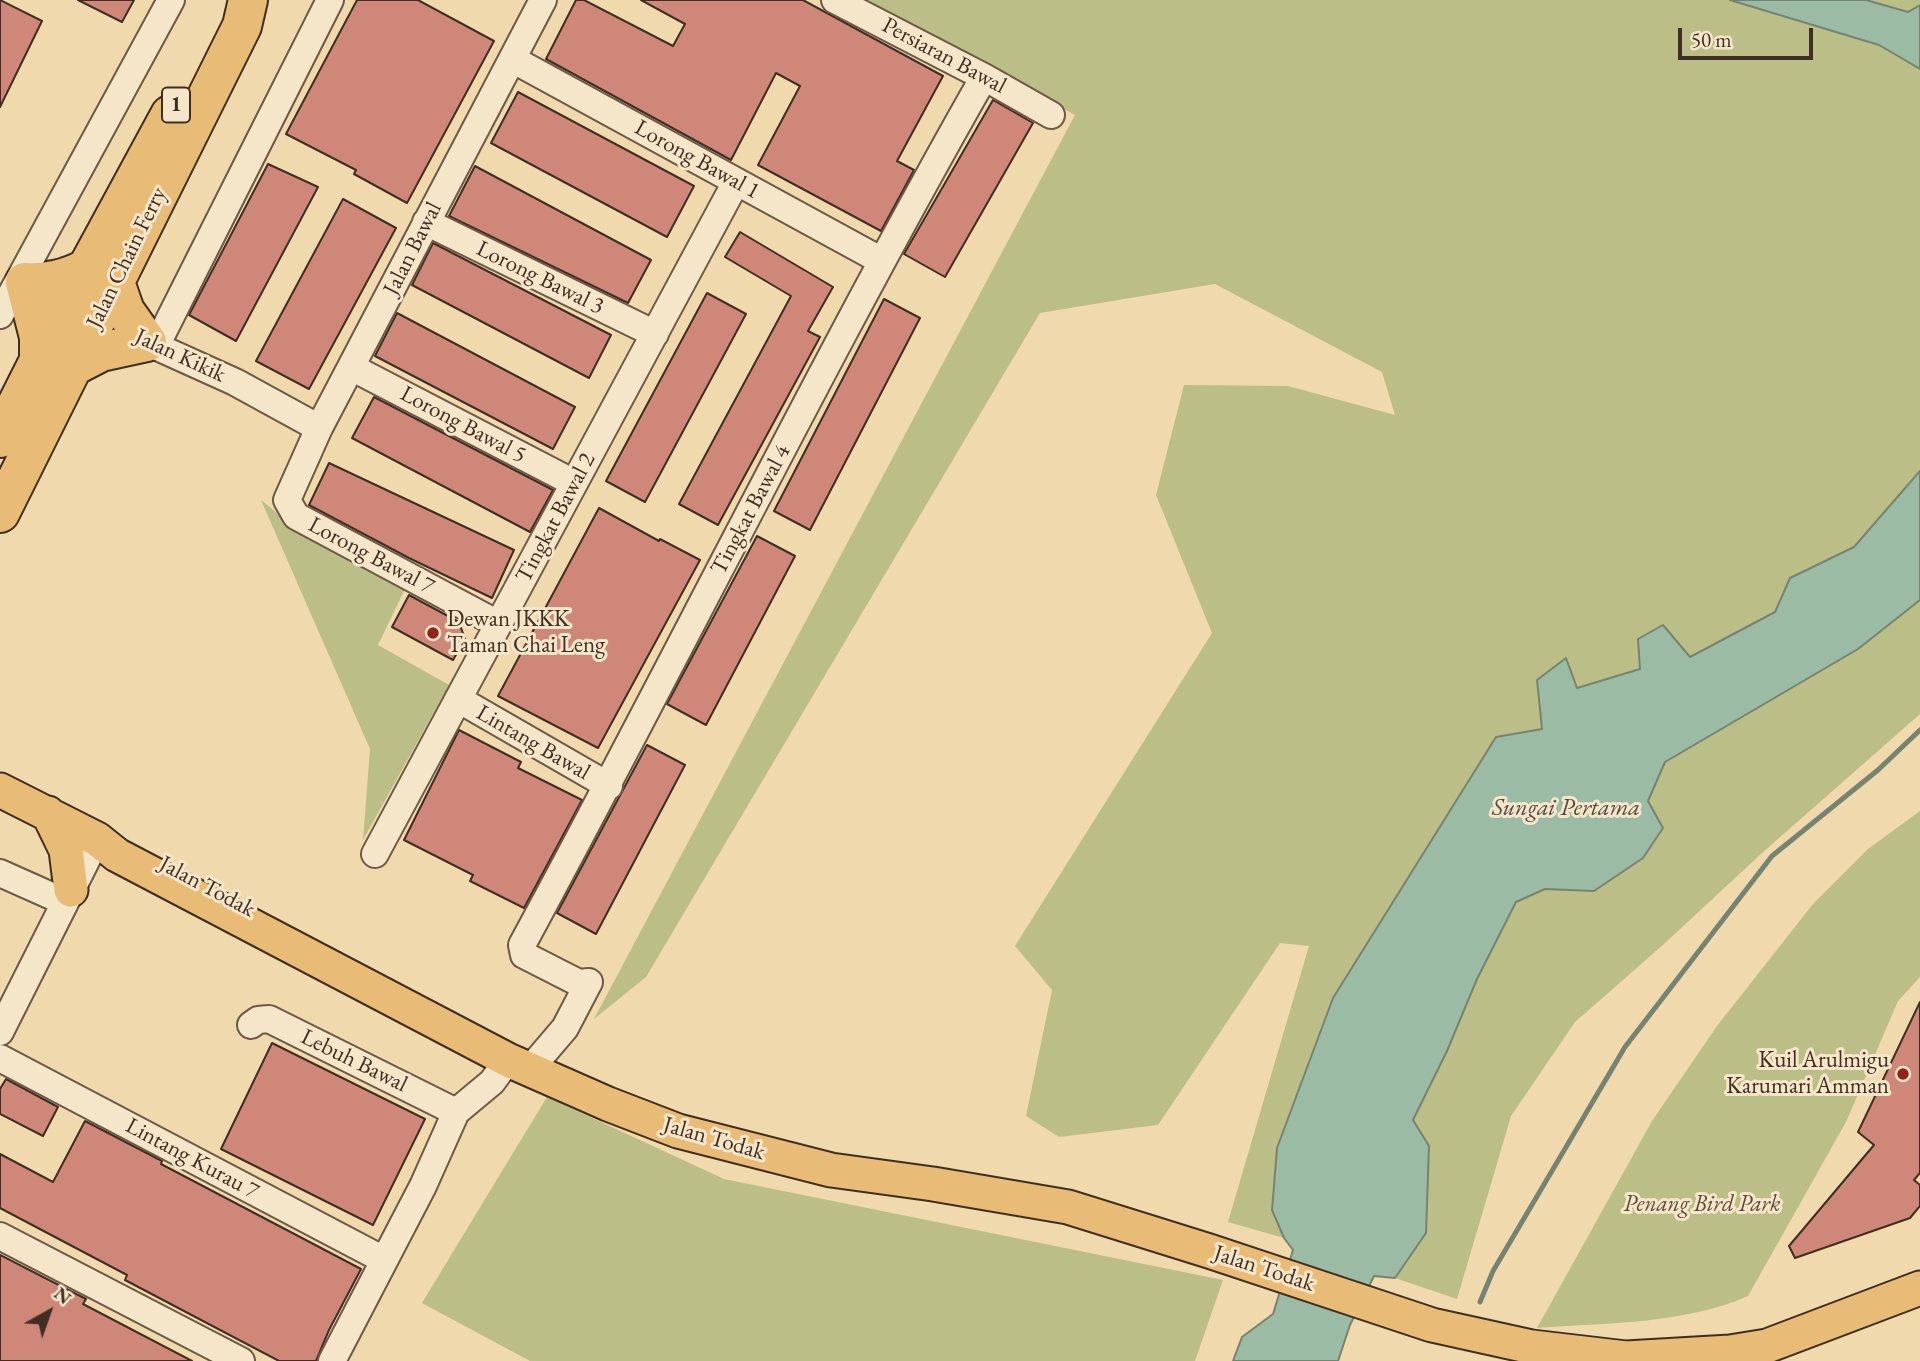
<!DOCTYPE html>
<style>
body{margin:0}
#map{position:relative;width:1920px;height:1361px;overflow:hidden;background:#efd9ad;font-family:"EB Garamond",serif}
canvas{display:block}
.north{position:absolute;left:14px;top:1277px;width:70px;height:70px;-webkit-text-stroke:5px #f5e6ca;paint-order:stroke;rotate:40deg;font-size:19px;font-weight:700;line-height:28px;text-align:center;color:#402e23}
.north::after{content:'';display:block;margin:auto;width:24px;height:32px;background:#402e23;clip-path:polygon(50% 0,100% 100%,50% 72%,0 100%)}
.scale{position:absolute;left:1678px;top:28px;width:135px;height:32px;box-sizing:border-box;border:4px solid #402e23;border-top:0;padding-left:9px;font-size:21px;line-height:24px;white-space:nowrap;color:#402e23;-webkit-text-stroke:5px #f5e6ca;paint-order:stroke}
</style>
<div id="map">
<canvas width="1920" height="1361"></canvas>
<div class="north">N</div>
<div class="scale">50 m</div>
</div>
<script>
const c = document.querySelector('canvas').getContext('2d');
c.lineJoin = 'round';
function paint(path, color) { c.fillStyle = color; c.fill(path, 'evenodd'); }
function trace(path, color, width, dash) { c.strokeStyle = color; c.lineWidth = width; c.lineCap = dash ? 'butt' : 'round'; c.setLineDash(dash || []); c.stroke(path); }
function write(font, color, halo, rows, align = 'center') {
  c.font = font + ' "EB Garamond",serif'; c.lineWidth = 6; c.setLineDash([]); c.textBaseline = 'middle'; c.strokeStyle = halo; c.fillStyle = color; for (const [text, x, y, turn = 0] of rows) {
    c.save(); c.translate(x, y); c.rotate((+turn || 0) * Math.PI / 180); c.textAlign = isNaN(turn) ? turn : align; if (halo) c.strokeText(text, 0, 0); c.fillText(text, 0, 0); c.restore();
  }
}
const green = new Path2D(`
 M868,0H1730L1879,45L1920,69V471L1854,547L1790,578L1775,612L1689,657L1640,669L1577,688L1566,659L1542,729L1272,1210L1284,1238L1228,1222L1309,946L1280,943L1158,1125L1059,1137L1026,1116L1052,990L1015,946L1212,633L1156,495L1184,385L1288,386L1395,415L1382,372L1215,284L1040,313L646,977L594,1019L1075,115Z
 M1866,0H1920V5L1908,12Z
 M261,500L296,528L405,589L378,645L449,685L363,840L370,749Z
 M1920,600V714L1762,853L1664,944L1575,1022L1511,1116L1457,1299L1395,1278L1426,1233L1429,1146L1412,1120L1447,1051L1477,979L1516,902L1545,888L1594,891L1648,801L1665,762L1858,649Z
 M1920,811V977L1898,1001L1846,1122L1748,1296C1685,1324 1605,1323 1537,1328L1652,1121L1717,1026L1813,904L1868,849Z
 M547,1097L724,1179L1223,1280L1195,1361H530L422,1303Z`);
const water = new Path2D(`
 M1730,0H1866L1908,12L1920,5V69L1879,45Z
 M1920,471V600L1858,649L1665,762L1648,801L1663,828L1643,858L1594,891L1545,889L1516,902L1477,979L1447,1051L1413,1120L1429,1146L1426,1233L1395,1278L1374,1276L1350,1325L1338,1361H1233L1242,1337L1273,1314L1293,1250L1284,1238L1272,1210L1277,1148L1333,998L1496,737L1542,729L1537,680L1566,658L1577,688L1640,669L1638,639L1663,625L1690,657L1775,612L1790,578L1854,547Z`);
const stream = new Path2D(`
 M1480,1302L1493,1271L1625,1047L1772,856L1878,770L1920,730`);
const building = new Path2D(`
 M0,0L42,21L0,107Z
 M78,0H134L122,22Z
 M357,0H418L494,41L407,203L354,174L356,170L286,134Z
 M576,0H584L673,46L685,24L641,0H803L943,76L897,161L914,170L881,231L758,165L800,86L776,73L731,160L546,59Z
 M518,92L694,186L667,237L491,143Z
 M993,100L1033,123L945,277L904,254Z
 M268,164L318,187L236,341L189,315Z
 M475,166L651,260L628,303L449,216Z
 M343,199L396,228L309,389L256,361Z
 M740,232L833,287L808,331L820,337L718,525L679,504L791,296L725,257Z
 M433,243L611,335L589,378L412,285Z
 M707,293L746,314L645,502L606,481Z
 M884,299L920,318L810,530L774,511Z
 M397,313L575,407L553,449L375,356Z
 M374,397L553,490L530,532L352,438Z
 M329,463L514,550L492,598L409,558L309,505Z
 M599,508L659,541L660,539L700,560L598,748L498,696Z
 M757,536L795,556L706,725L667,704Z
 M409,595L459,622L465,639L453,660L392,627Z
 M459,730L521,762L518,768L582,800L524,908L470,881L473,875L404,840Z
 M647,745L685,765L596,934L557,913Z
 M1920,1002V1173L1914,1180L1920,1185V1206L1910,1218L1795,1258L1789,1246L1874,1145L1858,1132Z
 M272,1043L425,1119L373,1225L221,1149Z
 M6,1079L58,1107L43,1136L0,1114V1089Z
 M85,1121L162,1161L161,1164L361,1269L329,1330L316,1361H279L125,1280L127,1275L0,1208V1154L53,1182Z
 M0,1255L86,1299L83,1304L192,1361H0Z`);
const minor = new Path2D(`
 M835,0L984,77L1051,115
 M512,59L882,261
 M426,222L655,334
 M0,315L171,0
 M142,340L235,382L319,428
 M156,346L330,0
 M351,367L574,483
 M498,624L296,516L287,500L319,428L543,0
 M458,699L609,786
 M375,854L736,182
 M0,873L65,902
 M589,982L579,983L524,955L522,945C678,657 822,362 984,77
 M251,1025L258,1020L269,1019L456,1112
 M0,1032L97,839
 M0,1058L384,1260
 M536,1062L565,1028L589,982
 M0,1236L241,1361
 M332,1361L423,1186L456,1112L492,1082L508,1060`);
const major = new Path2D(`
 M0,790L97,839L117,855L508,1060L608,1104L678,1131L831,1170L933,1184L1068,1207L1209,1251L1432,1325L1532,1347L1626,1358L1730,1352L1767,1346L1920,1288
 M48,813L66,850L71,890`);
const highway = new Path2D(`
 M39,361V337L25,282C48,283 66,279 87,268
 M74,366L101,352L147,342L125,311L115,282
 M0,438L68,303L170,115
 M0,513L242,26L248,0`);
const markers = [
 [433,633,7,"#8f2418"],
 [1903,1074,7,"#8f2418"]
];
const shields = [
 [176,105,28]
];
const shieldNames = [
 ["1",176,105]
];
const streetNames = [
 ["Persiaran Bawal",944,56,28],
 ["Lorong Bawal 1",697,160,29],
 ["Jalan Bawal",413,249,-63],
 ["Jalan Chain Ferry",127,258,-64],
 ["Lorong Bawal 3",540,278,26],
 ["Jalan Kikik",180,356,25],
 ["Lorong Bawal 5",463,425,28],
 ["Tingkat Bawal 4",751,510,-62],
 ["Tingkat Bawal 2",556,518,-62],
 ["Lorong Bawal 7",371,556,28],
 ["Lintang Bawal",533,743,30],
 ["Jalan Todak",207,887,28],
 ["Lebuh Bawal",354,1061,26],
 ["Jalan Todak",714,1139,16],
 ["Lintang Kurau 7",192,1159,28],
 ["Jalan Todak",1264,1269,18]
];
const poiNames = [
 ["Dewan JKKK",447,620],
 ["Taman Chai Leng",447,646],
 ["Kuil Arulmigu",1889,1061,"right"],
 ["Karumari Amman",1889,1087,"right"]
];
const parkNames = [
 ["Penang Bird Park",1702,1205]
];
const waterNames = [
 ["Sungai Pertama",1566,808]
];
paint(green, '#bcbe87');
paint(water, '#9bbba5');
trace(water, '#778371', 2);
trace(stream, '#778371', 5);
paint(building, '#cf877a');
trace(building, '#402e23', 2);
trace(minor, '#6c5946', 30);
trace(major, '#402e23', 37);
trace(highway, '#402e23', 42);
trace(minor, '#f5e6ca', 26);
trace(major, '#e8bc76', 33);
trace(highway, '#e8bc76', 38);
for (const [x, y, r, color] of markers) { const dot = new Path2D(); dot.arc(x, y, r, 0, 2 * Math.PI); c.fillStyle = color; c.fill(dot); trace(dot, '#f5e6ca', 2.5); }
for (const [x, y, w] of shields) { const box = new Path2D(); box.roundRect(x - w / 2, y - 17.5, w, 35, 5); c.fillStyle = '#f5e6ca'; c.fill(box); trace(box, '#402e23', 2); }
write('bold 21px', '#402e23', null, shieldNames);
write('23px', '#402e23', '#f5e6ca', streetNames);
write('23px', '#402e23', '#f5e6ca', poiNames, 'left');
write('italic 23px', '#594b37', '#f5e6ca', parkNames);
write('italic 24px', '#524a3d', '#f5e6ca', waterNames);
</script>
